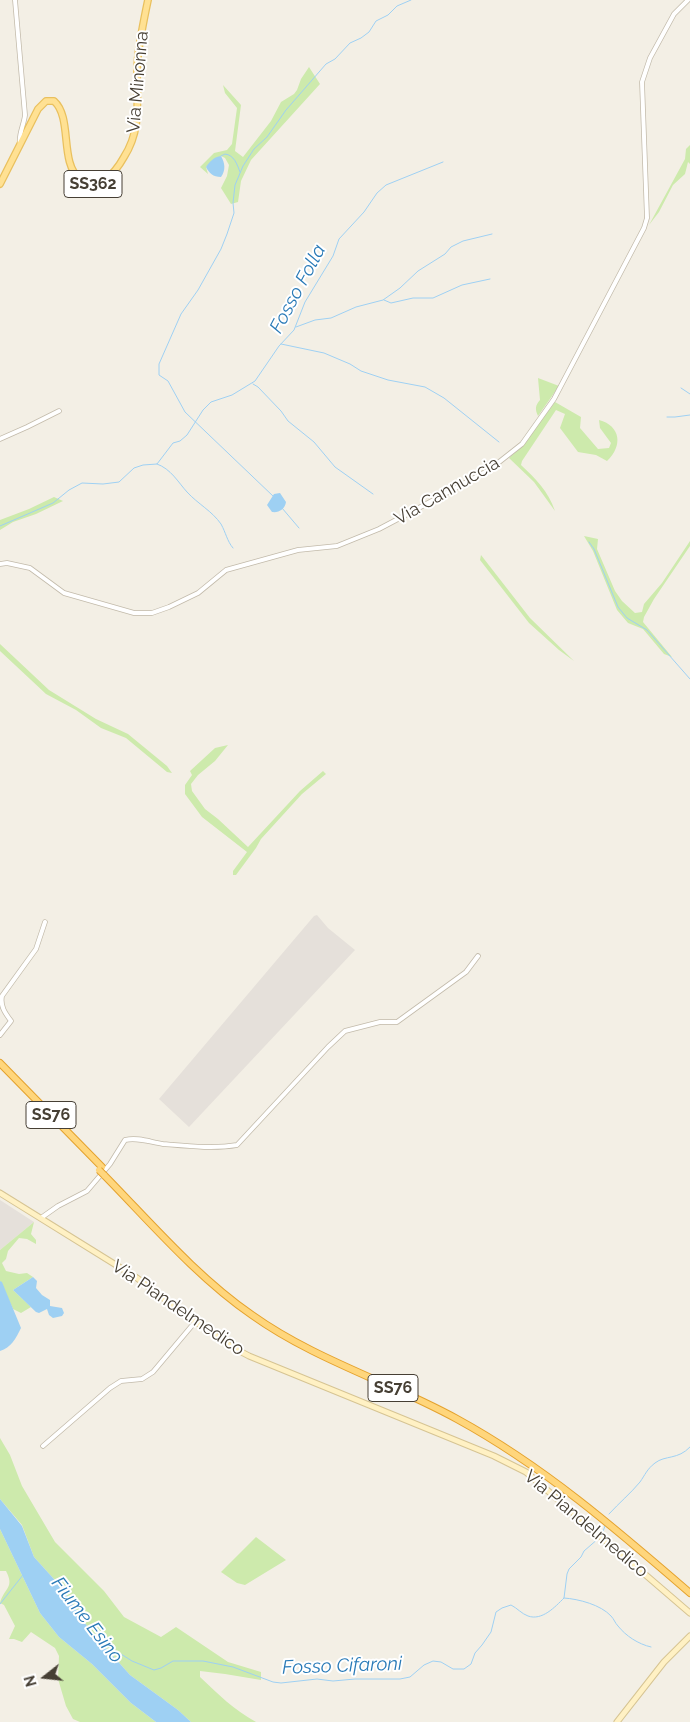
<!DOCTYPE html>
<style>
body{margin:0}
#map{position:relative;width:690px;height:1722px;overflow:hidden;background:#f3efe5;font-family:Raleway,sans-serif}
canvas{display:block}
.north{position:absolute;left:20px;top:1652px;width:50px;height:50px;-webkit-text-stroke:4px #fff;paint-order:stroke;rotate:254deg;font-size:14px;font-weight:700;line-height:20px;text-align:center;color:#463f34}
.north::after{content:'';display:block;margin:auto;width:18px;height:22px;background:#463f34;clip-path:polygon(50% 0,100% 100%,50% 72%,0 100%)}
</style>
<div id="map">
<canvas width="690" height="1722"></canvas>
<div class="north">N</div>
</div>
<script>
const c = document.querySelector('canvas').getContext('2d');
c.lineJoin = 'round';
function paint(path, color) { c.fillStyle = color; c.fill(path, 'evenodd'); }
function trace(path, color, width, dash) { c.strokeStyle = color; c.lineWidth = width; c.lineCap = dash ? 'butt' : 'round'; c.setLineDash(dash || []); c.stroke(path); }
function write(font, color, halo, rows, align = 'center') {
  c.font = font + ' Raleway,sans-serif'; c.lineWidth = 4; c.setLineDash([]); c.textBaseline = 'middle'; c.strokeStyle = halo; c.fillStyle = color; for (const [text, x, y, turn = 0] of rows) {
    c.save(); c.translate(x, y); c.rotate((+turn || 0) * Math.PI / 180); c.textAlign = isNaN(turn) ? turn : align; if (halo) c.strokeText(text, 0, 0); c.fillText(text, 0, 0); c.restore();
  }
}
const industrial = new Path2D(`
 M317,915L328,928L355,950L189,1127L159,1099L314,916Z
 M0,1200L34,1222L0,1250Z`);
const green = new Path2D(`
 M309,67L320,84L251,160L241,181L238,202L231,204L221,188L227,176L229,165L225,158L221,156L206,167L208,174L200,167L214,153L227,150L232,144L237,108L225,93L223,85L241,105L235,151L243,157L271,121L281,102L294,94L297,90L301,79Z
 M690,145V164L688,162L685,174L673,185L659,212L649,225L685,159L686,149Z
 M538,378L559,386L538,416C535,409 535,406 540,400Z
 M555,402L581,417L580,428L598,449L609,448L611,443L600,428L599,420C621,426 623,446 607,461L596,455L578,452L560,428L565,414L556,410L522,461L521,465C536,479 548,491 555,511L534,482L509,458L521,447Z
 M54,497L63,501L36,514L13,522L0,530V520L29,509Z
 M584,536L598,539L597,549L615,591L622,601L635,613L642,612L644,604L662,583L690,541V546L654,599L644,617L643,622L672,657L664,654L643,629L628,623L617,610L593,551Z
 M481,555L530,618L574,661L559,650L529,623L480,560Z
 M0,644L49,690L96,719L128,734L167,766L172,773L167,772L126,738L101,728L76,710L46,694L0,651Z
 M228,745L215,761L198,775L191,784L192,791L205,809L218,819L248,847L300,791L323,771L326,774L302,794L261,839L256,848L236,875H233V871L247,852L202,817L185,794V785L192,775L190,771L215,748Z
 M34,1222L31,1234L36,1240V1244L27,1239L19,1238L8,1251L6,1259L2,1263L6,1271L19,1274L27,1273L33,1277L13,1290L31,1307L21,1313L13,1309L0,1281V1250Z
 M0,1438L10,1455L22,1486L55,1542L104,1591L124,1617L161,1637L176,1627L228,1662L261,1672V1680L225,1674L200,1671V1677C218,1694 234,1710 256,1722H191L178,1710L130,1675L89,1629L62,1588L34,1557L22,1525L0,1499Z
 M0,1529L40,1613L59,1637L92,1664L131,1703L156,1722H80L73,1719L66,1706L58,1679L59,1656L55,1648L31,1632L22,1642L14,1639H9L15,1626L4,1605L0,1603C4,1588 15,1588 6,1571H0Z
 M256,1537L286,1560L245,1585L237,1583L221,1572Z`);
const water = new Path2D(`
 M221,156C225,163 226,170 221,177C213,177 209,173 206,167C210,161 214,157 221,156Z
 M280,493L286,502C285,509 279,513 272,512L267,505L274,494Z
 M33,1277L37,1281L36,1288L42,1295L50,1300V1306L62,1308L64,1313L62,1316L53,1318L49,1315L47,1309L39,1313L36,1312L13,1290Z
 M0,1281L2,1282L21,1328C16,1338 11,1348 0,1351Z
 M0,1499L22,1526L34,1557L62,1588L89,1629L130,1675L178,1710L191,1722H156L131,1703L92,1664L59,1637L40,1613L0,1529Z`);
const stream = new Path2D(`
 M221,156L225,154C234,155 237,164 240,172
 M384,300L391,303L413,298H433L462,285L490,279
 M296,327L315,320L331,318L356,307L383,300L400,288L418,271L445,254L451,247L463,241L492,234
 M281,344L324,353L350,364L361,371L388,380L425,387L444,398L499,442
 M253,384L258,387L281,411L288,421L314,442L335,467L373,494
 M681,388L690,394
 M667,417H675L690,415
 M157,464C171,469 178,482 187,492C198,504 212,511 221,524C226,533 227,541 233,548
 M274,497L185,412L168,381L159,375V364L181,314L198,290L221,249L227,234L234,213L233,203L235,185L243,166L254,149L267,137L286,110L326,64L335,59L350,43L361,38L369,32L376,21L388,15L397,6L411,0
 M282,508L299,528
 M0,526L53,503L69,490L82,483L103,484L119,482L134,468L143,465L157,464L173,443L180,441L187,435L203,410L211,402L232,395L255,381L279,346L294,330L305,302L333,256L339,239L364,212L377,193L386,185L443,162
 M589,542L594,549L618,607L627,618L647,630L690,679
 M609,1514C619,1503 631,1493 640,1482C645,1475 647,1469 655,1463C665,1455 678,1460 690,1447
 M602,1534L605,1526
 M564,1598C579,1599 601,1605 611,1616C614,1619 615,1623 618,1626C626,1636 638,1644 651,1647
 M0,1604L23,1575
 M99,1640L132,1661L154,1670L161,1668L173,1661H203L233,1667L273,1682L281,1683L317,1679L333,1681L355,1679H400L410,1677L424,1665L433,1661L441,1662L453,1669H464L471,1664L475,1653L482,1645L491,1632L496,1612L502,1608L511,1605C517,1608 522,1614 528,1616C542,1621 555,1607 564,1598L567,1574L569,1569L581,1557L584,1551L599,1538`);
const minor = new Path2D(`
 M15,0L25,115C24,125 18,135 20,144
 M0,439L27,427L59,411
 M0,564L7,563L30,568L64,593L134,613H152L169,607L198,593L226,570L298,550L337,546L379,529L415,510L489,470L522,444L554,399L644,228L647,218L642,82L650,58L674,14L688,0
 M0,1035L11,1021C5,1013 0,1006 2,996L36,949L45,922
 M41,1218L58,1206L87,1191L110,1164L125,1140C138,1137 150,1142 163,1144C187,1146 214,1149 237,1145L328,1047L345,1031L380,1022H397L466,972L478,956
 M43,1446L110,1388L121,1381L142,1379L153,1372L195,1322`);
const secondary = new Path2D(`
 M0,1193L137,1278L183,1313L232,1347L249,1356L494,1456L526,1472L690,1613
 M617,1722L664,1662L690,1636`);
const primary = new Path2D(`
 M0,184L38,109L46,101H54C73,118 59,163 80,179C87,185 97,185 105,180C113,174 119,166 124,157C145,124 134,93 138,56C140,38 144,19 148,0`);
const trunk = new Path2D(`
 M0,1063L102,1167
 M104,1175C151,1223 197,1277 252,1315C315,1360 390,1382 457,1419C543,1466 616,1529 690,1593`);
const trunkBridge = new Path2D(`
 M99,1170L104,1175`);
const shields = [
 [93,184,58],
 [51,1115,50],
 [393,1388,50]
];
const shieldNames = [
 ["SS362",93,184],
 ["SS76",51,1115],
 ["SS76",393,1388]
];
const streetNames = [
 ["Via Minonna",138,82,-85],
 ["Via Cannuccia",447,491,-30],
 ["Via Piandelmedico",178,1308,34],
 ["Via Piandelmedico",586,1524,40]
];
const waterNames = [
 ["Fosso Folla",298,289,-62],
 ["Fiume Esino",87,1620,52],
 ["Fosso Cifaroni",342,1666,-2]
];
paint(industrial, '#e5e0da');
paint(green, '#cdeaac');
paint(water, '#9ed0f3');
trace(stream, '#9ed0f3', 1);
trace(minor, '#c2baaa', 5.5);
trace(secondary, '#d6c493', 7);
trace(primary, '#e9c05e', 8);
trace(trunk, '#e4a22e', 8);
trace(minor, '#fff', 4);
trace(secondary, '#fff1c4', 5);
trace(primary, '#ffe193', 5.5);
trace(trunk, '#ffd67c', 6);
trace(trunkBridge, '#e4a22e', 8, []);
trace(trunkBridge, '#ffd67c', 6);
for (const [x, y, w] of shields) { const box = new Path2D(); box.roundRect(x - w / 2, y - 13.5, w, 27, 4); c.fillStyle = '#fff'; c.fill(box); trace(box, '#463f34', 1); }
write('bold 16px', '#463f34', null, shieldNames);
write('18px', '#463f34', '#fff', streetNames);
write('italic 19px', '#297ab7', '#fff', waterNames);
</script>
